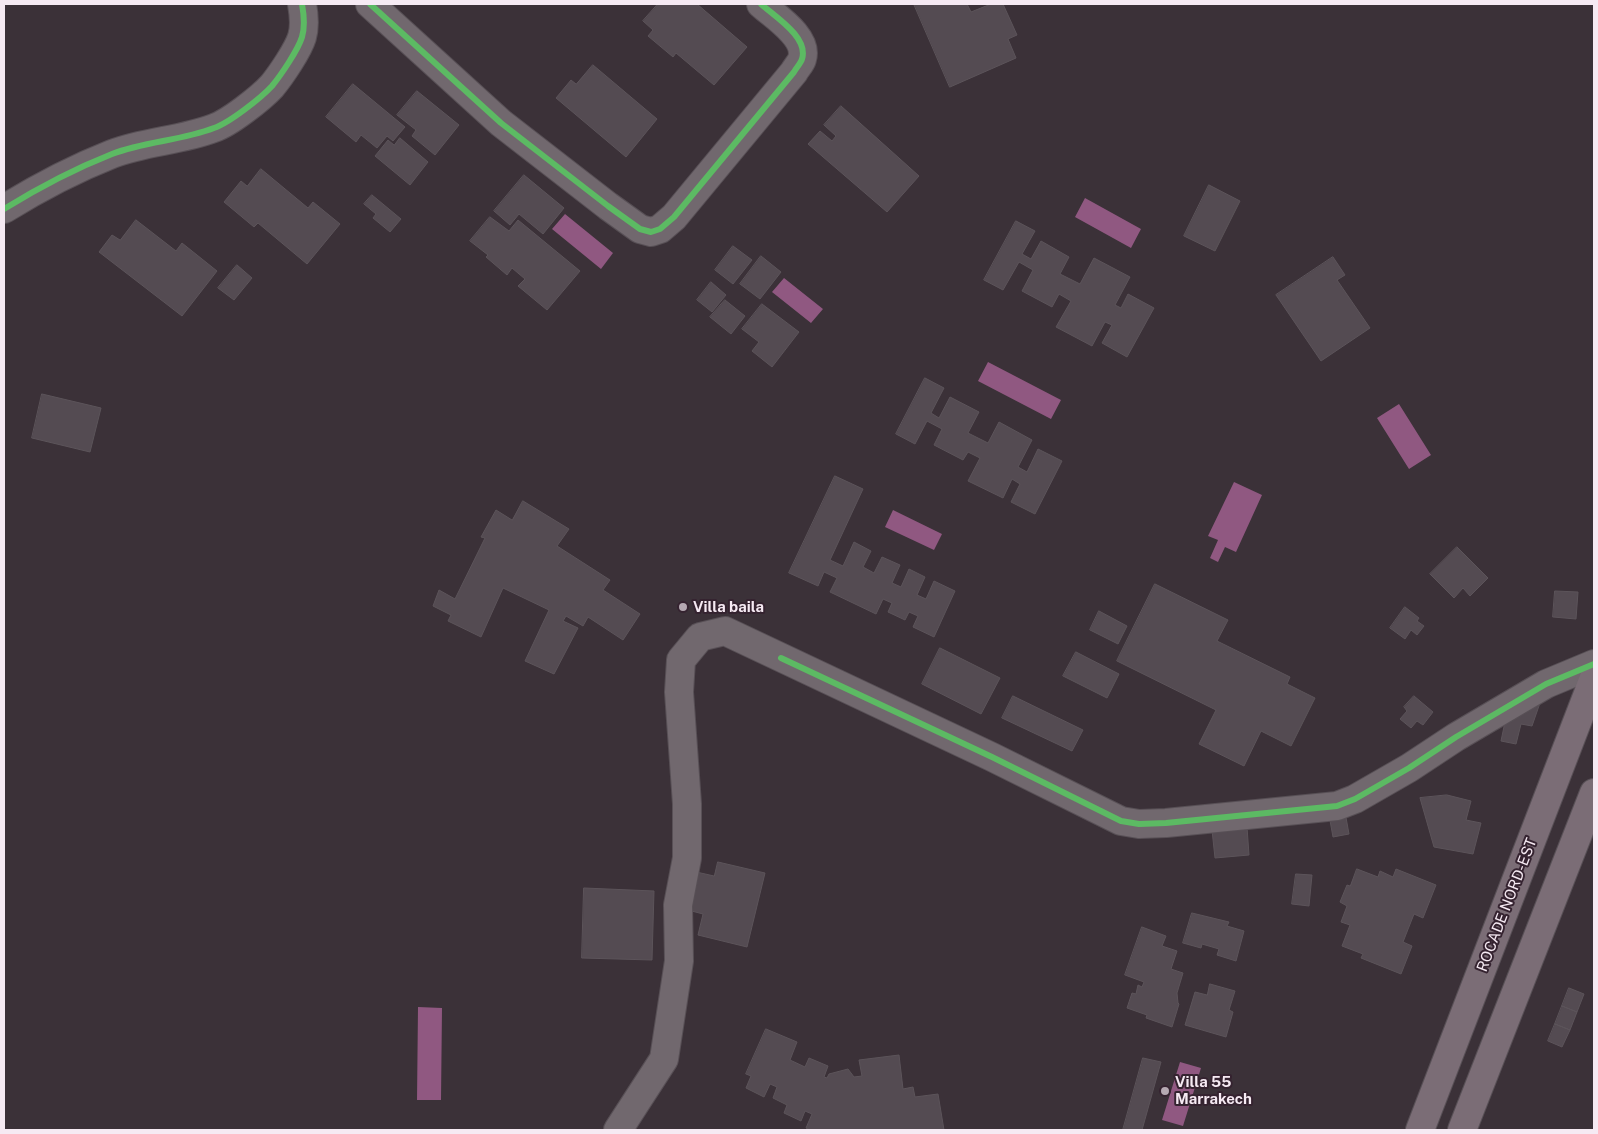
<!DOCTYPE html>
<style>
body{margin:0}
#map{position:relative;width:1598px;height:1134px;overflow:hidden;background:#3b3138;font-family:"Public Sans",sans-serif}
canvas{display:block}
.frame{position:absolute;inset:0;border:5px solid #f6eaf3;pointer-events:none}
</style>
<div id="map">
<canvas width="1598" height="1134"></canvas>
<div class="frame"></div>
</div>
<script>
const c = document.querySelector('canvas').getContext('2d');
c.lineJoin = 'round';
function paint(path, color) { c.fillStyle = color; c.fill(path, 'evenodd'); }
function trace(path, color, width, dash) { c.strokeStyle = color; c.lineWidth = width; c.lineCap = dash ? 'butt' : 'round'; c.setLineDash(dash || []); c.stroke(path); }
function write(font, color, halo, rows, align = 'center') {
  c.font = font + ' "Public Sans",sans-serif'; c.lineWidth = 4; c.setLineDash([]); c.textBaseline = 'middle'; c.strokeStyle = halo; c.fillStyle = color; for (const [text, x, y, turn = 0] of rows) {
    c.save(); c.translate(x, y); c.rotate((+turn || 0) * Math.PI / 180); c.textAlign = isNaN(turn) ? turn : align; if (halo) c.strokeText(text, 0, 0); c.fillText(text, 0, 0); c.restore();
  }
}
const water = new Path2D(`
 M1085,198L1141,229L1131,248L1075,217Z
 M565,214L613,253L601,269L552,229Z
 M784,278L823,309L811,323L772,292Z
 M988,362L1061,400L1051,419L978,381Z
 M1399,404L1431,455L1409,469L1377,418Z
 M1234,482L1262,495L1236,552L1225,547L1218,562L1210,558L1218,540L1208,536Z
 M893,510L942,534L934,550L885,527Z
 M418,1007L442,1008L441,1100H417Z
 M1180,1062L1201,1068L1183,1126L1162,1120Z`);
const building = new Path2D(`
 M658,4H697L747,47L714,85L676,53L673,57L648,36L653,30L643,21Z
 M914,4H967L971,12L991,4H1003L1017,35L1008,39L1016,58L950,87Z
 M593,65L657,119L626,157L556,98L571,80L576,84Z
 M353,84L405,127L393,141L387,136L377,148L361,135L356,142L326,117Z
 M417,91L459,125L435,155L412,136L416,130L397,115Z
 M841,106L919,176L887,212L808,144L820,131L832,141L836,136L824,125Z
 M400,138L428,162L410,185L375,156L388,140L394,145Z
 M261,169L308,208L313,202L340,224L307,264L258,223L254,227L224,202L241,181L247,186Z
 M524,175L564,208L543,234L519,214L510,225L494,211Z
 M1209,185L1240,201L1215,251L1184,236Z
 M372,195L401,219L390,232L373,218L376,214L364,204Z
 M490,217L509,231L518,220L580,271L547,310L518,286L525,279L512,268L507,275L486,257L488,255L470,241Z
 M136,220L176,251L182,243L217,271L182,316L99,252L112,235L120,240Z
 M1016,221L1035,231L1022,254L1031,259L1041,241L1069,257L1060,274L1080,284L1094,258L1130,277L1115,305L1121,308L1128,294L1154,308L1127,357L1102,343L1112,325L1105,322L1092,346L1056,327L1071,301L1059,294L1052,307L1022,291L1033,270L1019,262L1003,290L984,280Z
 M733,246L752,260L733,284L715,270Z
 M761,256L781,272L760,299L740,284Z
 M1333,257L1345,275L1337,280L1370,328L1321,361L1276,295Z
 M237,265L252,278L234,300L218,288Z
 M711,282L726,295L712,312L697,300Z
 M725,300L745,316L731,334L710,317Z
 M762,304L799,332L772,367L752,351L759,342L742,329Z
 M925,378L944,388L931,413L939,418L950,397L979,412L968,433L988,443L999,422L1032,440L1018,467L1027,472L1038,449L1062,461L1035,514L1011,502L1020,484L1012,479L1003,498L968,481L980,458L968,452L963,460L934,445L942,429L927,421L915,444L896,434Z
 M42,394L101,408L90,452L32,438Z
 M835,476L863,489L830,560L843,566L854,542L871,551L863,567L874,573L882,557L900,565L892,583L901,587L909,569L925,577L917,595L926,599L934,581L955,591L934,637L913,627L918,616L909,612L905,620L888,612L892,603L883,599L876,614L830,592L837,578L824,572L818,586L789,573Z
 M523,501L569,529L557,546L610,580L603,590L640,614L623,640L588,617L583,626L566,616L563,621L578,628L554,674L525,661L549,610L503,588L481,637L448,621L451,615L433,606L439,590L455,599L485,538L481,537L496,510L512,520Z
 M1457,547L1488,578L1470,596L1463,588L1454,598L1430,574Z
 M1155,584L1228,620L1217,641L1290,677L1287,684L1315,698L1291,746L1261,731L1244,766L1199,744L1216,710L1117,661Z
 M1555,591L1578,592L1576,619L1553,617Z
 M1405,607L1419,618L1417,621L1424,626L1417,635L1411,630L1405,639L1390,628Z
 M1099,611L1127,626L1118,644L1090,630Z
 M940,648L1000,678L981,714L922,684Z
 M1076,652L1119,674L1107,698L1063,676Z
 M1013,696L1083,730L1072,751L1002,718Z
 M1414,696L1433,712L1423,725L1417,721L1411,728L1400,719L1407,711L1404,707Z
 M1541,700L1532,726L1521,724L1516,744L1501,741L1506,717Z
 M1447,795L1471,801L1466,820L1481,823L1473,854L1434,847L1420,798Z
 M1345,812L1349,834L1333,837L1329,815Z
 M1247,827L1249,855L1215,858L1212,830Z
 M718,862L765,873L747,947L698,935L703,914L684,909L692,871L714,876Z
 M1357,869L1378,877L1380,871L1393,877L1396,869L1436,885L1423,918L1414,914L1403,942L1412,946L1401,974L1361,958L1363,954L1342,946L1350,925L1341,922L1347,906L1340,902L1347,885L1350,886Z
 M1296,874L1312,875L1309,906L1292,904Z
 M584,888L654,891L652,960L582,958Z
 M1192,913L1229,922L1227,926L1244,931L1236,961L1217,955L1219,949L1202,944L1201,948L1183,943Z
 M1142,927L1166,936L1162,946L1177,951L1171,969L1183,973L1177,993L1178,1003L1179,1004L1172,1027L1146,1018L1147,1015L1127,1008L1132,993L1136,994L1138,985L1142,987L1144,982L1125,975Z
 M1210,984L1235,991L1229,1010L1233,1012L1226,1037L1185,1025L1195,992L1207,995Z
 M1569,988L1584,994L1577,1012L1562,1006Z
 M1562,1006L1577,1012L1570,1030L1555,1024Z
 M1555,1024L1570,1030L1562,1047L1548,1041Z
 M766,1029L797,1042L790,1060L805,1067L809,1058L828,1066L824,1077L827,1078L829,1074L848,1069L854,1077L862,1076L859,1060L899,1055L903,1089L913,1087L915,1097L938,1094L944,1130H810L806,1128L812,1114L805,1111L801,1121L784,1113L787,1105L773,1098L777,1087L770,1084L764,1097L746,1088L751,1076L746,1074Z
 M1143,1058L1161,1062L1142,1130H1123Z`);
const minor = new Path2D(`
 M370,4L501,123L608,206L640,229L651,232L660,229L674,217L794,72C796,68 801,63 802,59C809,37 774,16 761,4
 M4,209C38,188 74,169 112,154C146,141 180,141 214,128C229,123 261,98 272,86C281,75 298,50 302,37C305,27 304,15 302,4
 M618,1130L664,1059L679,961L678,905L687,858V804L679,692L681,660L700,637L725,631L992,757L1121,821L1139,824L1166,823L1337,806L1355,799L1409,768L1456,737L1546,684L1594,664`);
const highway = new Path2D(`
 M1420,1130L1594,678
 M1462,1130L1594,793`);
const cycleway = new Path2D(`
 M370,4L501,123L608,206L640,229L651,232L660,229L674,217L794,72C796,68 801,63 802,59C809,37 774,16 761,4
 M4,209C38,188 74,169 112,154C146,141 180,141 214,128C229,123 261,98 272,86C281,75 298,50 302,37C305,27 304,15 302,4
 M781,658L992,757L1121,821L1139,824L1166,823L1337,806L1355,799L1409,768L1456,737L1546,684L1594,664`);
const markers = [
 [683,607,5,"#b5a9b2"],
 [1165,1091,5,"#b5a9b2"]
];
const poiNames = [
 ["Villa baila",693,607],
 ["Villa 55",1175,1082],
 ["Marrakech",1175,1099]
];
const streetNames = [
 ["ROCADE NORD-EST",1507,905,-69]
];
paint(water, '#905881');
paint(building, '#544b52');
trace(building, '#5c545a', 1);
trace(minor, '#585056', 30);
trace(highway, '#585056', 30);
trace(minor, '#71686e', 28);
trace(highway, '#7b6d76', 28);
trace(cycleway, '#5cba63', 6);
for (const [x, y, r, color] of markers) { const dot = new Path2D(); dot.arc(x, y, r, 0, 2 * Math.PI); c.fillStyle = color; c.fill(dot); trace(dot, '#352330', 2); }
write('bold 15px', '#f6eaf3', '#352330', poiNames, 'left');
write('15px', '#f6eaf3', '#352330', streetNames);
</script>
